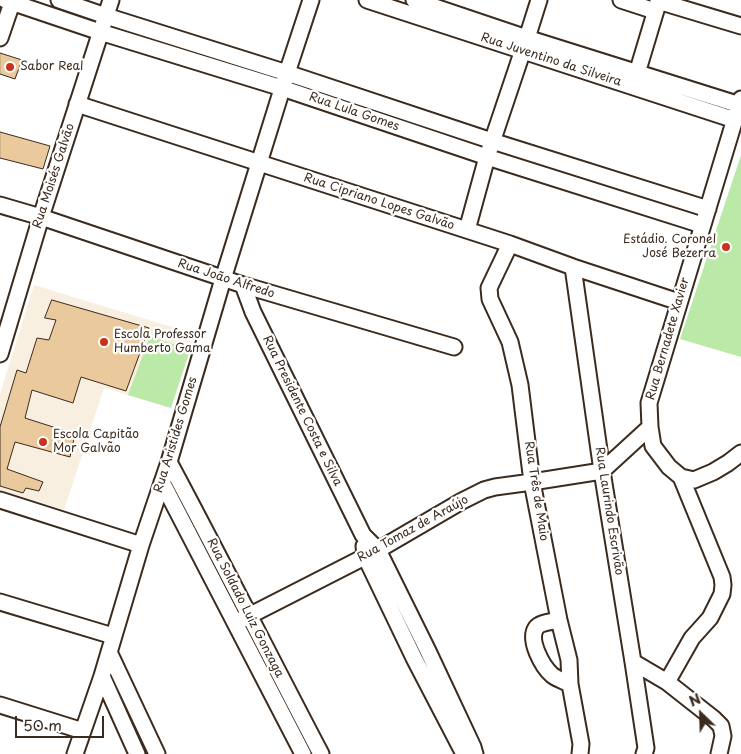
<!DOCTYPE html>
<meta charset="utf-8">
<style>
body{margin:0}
#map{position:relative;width:741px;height:754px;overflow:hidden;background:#fff;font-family:"Playpen Sans",sans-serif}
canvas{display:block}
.north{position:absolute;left:676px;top:689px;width:50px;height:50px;-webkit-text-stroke:4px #fff;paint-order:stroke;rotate:336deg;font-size:14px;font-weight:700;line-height:20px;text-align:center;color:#3b2a1e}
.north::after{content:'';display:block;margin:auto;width:18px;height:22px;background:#3b2a1e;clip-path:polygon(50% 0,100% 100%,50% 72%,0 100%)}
.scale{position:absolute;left:15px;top:716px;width:89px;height:22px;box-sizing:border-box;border:2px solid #3b2a1e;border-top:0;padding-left:6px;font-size:15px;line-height:18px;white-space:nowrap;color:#3b2a1e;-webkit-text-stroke:4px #fff;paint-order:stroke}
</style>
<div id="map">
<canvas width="741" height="754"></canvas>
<div class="north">N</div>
<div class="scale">50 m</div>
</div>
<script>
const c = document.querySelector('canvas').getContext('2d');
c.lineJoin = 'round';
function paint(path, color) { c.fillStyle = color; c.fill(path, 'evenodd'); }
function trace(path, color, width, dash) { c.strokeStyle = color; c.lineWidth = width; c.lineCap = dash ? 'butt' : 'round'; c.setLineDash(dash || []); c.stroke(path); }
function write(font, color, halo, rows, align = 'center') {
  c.font = font + ' "Playpen Sans",sans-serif'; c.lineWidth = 4.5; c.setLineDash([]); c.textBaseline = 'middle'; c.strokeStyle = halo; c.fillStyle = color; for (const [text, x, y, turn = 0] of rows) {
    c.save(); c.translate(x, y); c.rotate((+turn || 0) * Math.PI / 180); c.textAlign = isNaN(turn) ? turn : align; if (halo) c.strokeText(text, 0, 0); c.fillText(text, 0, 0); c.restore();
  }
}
const built = new Path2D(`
 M34,285L195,334L171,408L104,388L64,510L0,490V394Z`);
const green = new Path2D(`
 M741,155V357L680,339Z
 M150,336L190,350L171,408L128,395Z`);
const building = new Path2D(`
 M0,53L22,60L15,79L0,74Z
 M0,132L50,146L43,169L0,158Z
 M52,300L149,328L126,391L81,377L73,403L32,390L25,418L75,434L70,457L15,442L7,469L43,482L39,491L26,488L23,493L0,486V427L17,370L26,373L37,338L49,340L56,320L45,318Z`);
const minor = new Path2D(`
 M5,0L100,32L282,88L487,157L702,225
 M59,0L106,16L287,73L492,141L708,209
 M367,0L735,120
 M414,0L527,38L740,105
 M621,0L655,11
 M658,1L741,26
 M0,38L13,0
 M635,80L659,0
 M741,99L649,403L650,427L653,446L669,467L681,477L694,480L713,472L728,463L741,453
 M77,104L510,244L573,267L679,302
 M0,205L41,217L243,285L454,347
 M467,230L487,157L527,38L539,0
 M510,244L489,288L490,299L510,342L520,385L532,482L559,620L569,660L570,684L581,744L580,754
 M573,267L602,471L633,662L646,748L644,754
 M243,285L253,312L363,535L378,550L428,651L473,747L475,754
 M0,354L41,217L111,0
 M169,462C221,559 270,657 321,754
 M162,482L303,754
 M0,500L141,545
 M364,546L365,556L414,658L464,754
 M0,602L113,636
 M559,620C553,622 540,622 536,628C528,640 542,666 552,675C557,679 564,681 570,684
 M235,623L378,550L462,501L484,490L495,487L532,482L602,471L650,427
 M109,652L157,754
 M633,662L667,682L714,719L721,726L723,736L719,754
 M102,676L137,754
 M667,682L692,638L710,618L722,594L723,585L722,577L681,477
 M0,705L83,731
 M75,754L102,676L141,545L169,462L223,279L287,73L311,0`);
const markers = [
 [10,67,5,"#c8321e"],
 [726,247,5,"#c8321e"],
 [104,342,5,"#c8321e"],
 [43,442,5,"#c8321e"]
];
const streetNames = [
 ["Rua Juventino da Silveira",551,60,18],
 ["Rua Lula Gomes",354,112,19],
 ["Rua Moisés Galvão",54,176,-72],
 ["Rua Cipriano Lopes Galvão",379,202,18],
 ["Rua João Alfredo",226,279,18],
 ["Rua Bernadete Xavier",668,339,-74],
 ["Rua Presidente Costa e Silva",302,411,64],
 ["Rua Aristides Gomes",176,435,-73],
 ["Rua Três de Maio",536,491,81],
 ["Rua Laurindo Escrivão",609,511,81],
 ["Rua Tomaz de Araújo",413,529,-29],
 ["Rua Soldado Luiz Gonzaga",245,608,63]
];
const poiNames = [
 ["Sabor Real",20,67],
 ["Estádio. Coronel",716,240,"right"],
 ["José Bezerra",716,254,"right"],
 ["Escola Professor",114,335],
 ["Humberto Gama",114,349],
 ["Escola Capitão",53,435],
 ["Mor Galvão",53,449]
];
paint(built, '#f9efe1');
paint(green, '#bbe9a7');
paint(building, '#eaca9c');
trace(building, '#3b2a1e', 1);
trace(minor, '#3b2a1e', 19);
trace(minor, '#fff', 15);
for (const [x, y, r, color] of markers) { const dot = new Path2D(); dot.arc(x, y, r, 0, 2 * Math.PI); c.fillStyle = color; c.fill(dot); trace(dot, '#fff', 2); }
write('12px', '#3b2a1e', '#fff', streetNames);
write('12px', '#3b2a1e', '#fff', poiNames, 'left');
</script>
